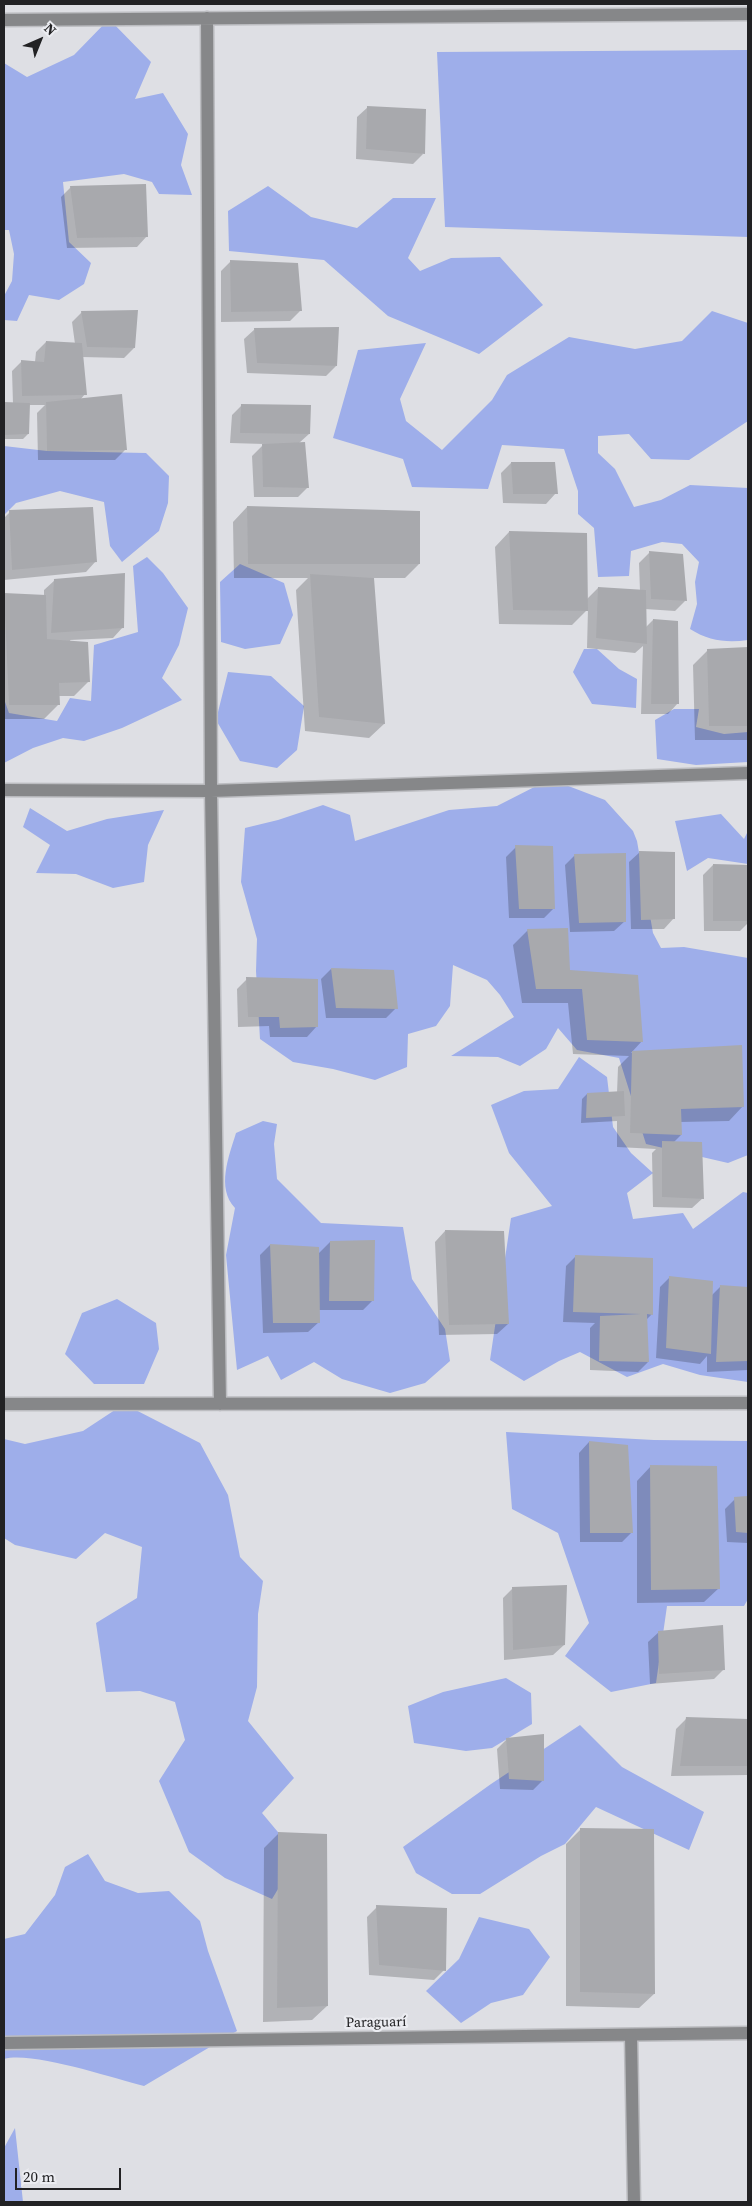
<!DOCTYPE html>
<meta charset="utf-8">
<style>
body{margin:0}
#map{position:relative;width:752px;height:2206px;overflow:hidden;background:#dedfe4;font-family:"Source Serif 4",serif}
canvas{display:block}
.frame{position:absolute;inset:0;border:5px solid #222224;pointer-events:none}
.north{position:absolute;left:15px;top:15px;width:50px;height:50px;-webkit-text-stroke:4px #ebecf1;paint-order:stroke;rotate:44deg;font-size:14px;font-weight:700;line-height:20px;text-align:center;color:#222224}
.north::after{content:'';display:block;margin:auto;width:18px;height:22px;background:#222224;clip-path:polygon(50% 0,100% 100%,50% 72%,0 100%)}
.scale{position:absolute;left:15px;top:2168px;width:106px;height:22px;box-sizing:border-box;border:2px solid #222224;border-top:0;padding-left:6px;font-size:15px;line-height:18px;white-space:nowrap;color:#222224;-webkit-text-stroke:4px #ebecf1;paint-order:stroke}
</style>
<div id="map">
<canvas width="752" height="2206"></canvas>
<div class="frame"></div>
<div class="north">N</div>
<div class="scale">20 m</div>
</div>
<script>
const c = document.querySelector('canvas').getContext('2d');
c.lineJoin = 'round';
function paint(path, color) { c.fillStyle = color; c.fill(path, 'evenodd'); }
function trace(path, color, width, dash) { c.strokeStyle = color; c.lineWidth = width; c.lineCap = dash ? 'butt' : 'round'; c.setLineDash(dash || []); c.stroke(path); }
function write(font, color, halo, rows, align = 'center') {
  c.font = font + ' "Source Serif 4",serif'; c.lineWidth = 4.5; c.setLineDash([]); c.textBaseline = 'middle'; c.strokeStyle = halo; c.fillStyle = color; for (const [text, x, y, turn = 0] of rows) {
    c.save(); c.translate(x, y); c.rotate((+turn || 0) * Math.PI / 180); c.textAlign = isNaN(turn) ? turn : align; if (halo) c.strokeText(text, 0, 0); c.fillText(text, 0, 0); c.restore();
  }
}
const forest = new Path2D(`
 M109,19L151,62L135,99L163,93L188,134L181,165L192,195L159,194L152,182L124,174L63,182L69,242L91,263L84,284L59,300L29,295L17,321L4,320V296L12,281L14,254L9,230H4V63L27,77L74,55Z
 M748,50V237L445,227L437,52Z
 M268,186L311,217L357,228L393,198H436L408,258L420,271L451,258L500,257L543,305L479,354L388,316L324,260L229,251L228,211Z
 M712,311L748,323V421L689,460L651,459L629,434L598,436V453L615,469L634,507L661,500L690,485L748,488V640C727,643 709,641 690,629L697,604L695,582L699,562L682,544L662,542L631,551L629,576L598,577L594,528L578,514V491L564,449L502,445L488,489L412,487L403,459L333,438L358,350L426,343L400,399L406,421L442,450L492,400L507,375L569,337L635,349L682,341Z
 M4,446L47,451L146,453L169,476L168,503L159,531L122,562L110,546L104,502L60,491L16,503L4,515Z
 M147,557L163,573L188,608L179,645L162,678L182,700L122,728L84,741L63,738L33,748L4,763V699L9,713L57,721L70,698L91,701L94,645L138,632L133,566Z
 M240,564L284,583L293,615L280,644L245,649L221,642L220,582Z
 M584,649H597L619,669L637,679L636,708L592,704L573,672Z
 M228,672L271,676L304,706L297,750L277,768L240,761L216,720Z
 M674,709H699L696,727L724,734L748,732V762L696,765L657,759L655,720Z
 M550,779L605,800L633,831L637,841L653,933L661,948L684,947L748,958V1155L728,1163L646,1144L619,1058L577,1050L558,1028L546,1049L520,1066L498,1057L451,1056L514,1017L500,995L487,980L453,965L450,1006L436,1026L408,1034L407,1067L375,1080L333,1069L293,1062L260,1039L256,971L257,939L241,882L245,828L278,820L323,805L350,815L355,841L449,810L497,806Z
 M30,808L67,831L107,819L164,810L148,845L144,882L113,888L76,874L36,873L50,845L23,827Z
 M721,814L744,839L748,831V864L708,858L687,871L675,821Z
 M579,1057L607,1077L613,1127L631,1153L653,1173L627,1193L633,1219L683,1213L693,1229L743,1192L748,1193V1382L700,1375L663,1364L627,1377L580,1352L559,1361L524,1381L490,1360L511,1218L552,1206L509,1153L491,1105L524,1091L558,1089Z
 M263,1121L277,1124L274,1144L277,1179L321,1223L403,1227L412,1279L445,1329L450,1361L425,1383L390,1393L342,1379L314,1362L281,1380L268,1356L237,1370L226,1255L235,1208C216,1188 229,1156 236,1133Z
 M117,1299L156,1323L159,1349L144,1384H94L65,1354L82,1313Z
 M124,1404L200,1443L228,1495L240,1557L263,1581L258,1614L257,1687L248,1721L294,1778L262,1813L298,1856L272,1899L225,1878L189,1852L159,1781L185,1740L175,1702L140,1691L106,1692L96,1623L137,1598L142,1547L105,1533L76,1559L15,1545L4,1538V1439L25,1444L83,1431Z
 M506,1432L654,1440L748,1441V1599L744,1606H667L656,1683L611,1692L565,1656L589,1623L558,1533L512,1509Z
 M506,1678L531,1693L532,1724L492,1748L466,1751L414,1743L408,1706L443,1692Z
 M580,1725L622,1767L704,1812L689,1850L596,1807L565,1844L541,1856L480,1894H452L416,1873L403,1847L491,1784Z
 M88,1854L105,1881L138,1893L169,1891L200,1921L208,1951L237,2031L144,2086C112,2078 32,2051 4,2059V1939L25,1934L55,1895L65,1867Z
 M479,1917L529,1929L550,1957L523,1995L491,2003L461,2023L426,1991L459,1959Z
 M15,2128L23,2202H4V2148Z`);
const shadow = new Path2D(`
 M368,107L423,154L413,164L356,159L357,117Z
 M71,187L147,236L137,247L67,248L61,197Z
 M231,261L300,311L290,321L221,322V271Z
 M82,312L134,348L124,358L82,357L85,394L80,400L125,450L115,460H38L37,413L45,405H29L28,434L23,439H4V403L13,404L12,371L22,361L35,362L36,352L46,342L75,344L72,322Z
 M255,329L336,366L326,376L247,373L244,339Z
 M242,405L309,434L299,443L308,487L298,497H254L252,456L264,444L230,443L232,415Z
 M511,463L556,493L546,504L503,503L501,473Z
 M247,507L419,564L405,578H373L384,724L369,738L305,731L296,590L308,578H234L233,522Z
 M10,512L96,561L86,572L4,580V518Z
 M509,532L586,600L598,588L640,591L639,563L649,553L685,601L675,611L645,609V628L653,620L678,703L668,714H641L643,646L635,653L587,648L588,609L572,625L499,624L495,547Z
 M55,580L123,627L113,638L70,640L89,681L74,696H58V705L44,719H4V594L44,596V590Z
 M748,648V740H695L693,665L707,651Z
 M516,847L554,908L544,918H509L506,857Z
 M640,852L674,918L664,929H631L629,862Z
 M575,855L625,921L614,931L570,932L565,865Z
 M713,865L748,866V923L740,931H704L703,875Z
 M528,930L642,1041L631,1053L741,1047L743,1106L729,1121L680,1122L681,1135L673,1143L703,1198L692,1208L653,1207L652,1153L656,1149L617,1147V1121L581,1123L582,1099L587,1094L617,1093L618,1067L629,1056L573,1054L568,1003H522L513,945Z
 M331,969L396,1008L386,1018H326L321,979Z
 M247,979L317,1026L307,1037H270L269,1026L238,1027L237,989Z
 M445,1231L508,1324L497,1334L439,1335L435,1242Z
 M330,1242L373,1300L363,1310H319V1322L308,1332L263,1333L260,1255L270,1245L318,1254Z
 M576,1256L652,1314L646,1320L648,1362L638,1372L590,1370V1328L595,1323L563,1322L566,1266Z
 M670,1277L711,1296L721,1286L748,1288V1370L707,1372V1356L700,1364L656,1358L660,1287Z
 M589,1442L626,1446L632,1532L622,1542H580L579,1453Z
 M651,1466L719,1588L704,1602L637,1603V1481Z
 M748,1498V1543L727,1542L725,1509L735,1499Z
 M513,1588L564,1645L553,1655L504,1660L503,1598Z
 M659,1632L724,1669L714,1679L650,1684L648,1642Z
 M686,1719L748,1720V1775L671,1776L676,1729Z
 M507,1739L543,1780L533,1790L500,1789L497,1749Z
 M580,1830L654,1994L639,2008L566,2006V1844Z
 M279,1833L327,2006L312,2020L263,2022L264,1848Z
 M377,1907L444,1970L434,1980L369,1975L367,1917Z`);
const building = new Path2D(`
 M367,106L426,109L425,154L366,149Z
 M146,184L148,237L77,238L70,186Z
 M230,260L298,263L302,311L231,312Z
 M138,310L135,348L87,347L81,311Z
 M339,327L337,366L257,363L254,328Z
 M46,341L82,343L87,395L22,396L21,360L44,362Z
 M122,394L127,450L47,451L46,402Z
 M4,402L30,403L29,434L4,435Z
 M241,404L311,405L310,434L240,433Z
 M305,442L309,488L263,487L262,444Z
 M511,462H555L558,494H513Z
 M247,506L420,511V564H248Z
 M93,507L97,562L12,570L9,510Z
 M509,531L587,533L588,611L513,610Z
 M649,551L683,554L687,601L651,599Z
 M125,573L124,628L51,633L54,579Z
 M310,574L374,578L385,724L319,717Z
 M598,587L646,590L647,644L596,638Z
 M4,593L46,595L47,639L88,642L90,682L59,683L60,705H9Z
 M653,619L678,621L679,704H651Z
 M748,647V726H709L707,649Z
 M515,845L553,846L555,909H519Z
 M639,851L675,852V919L641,920Z
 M626,853V922L579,923L574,854Z
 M713,864L748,865V921H713Z
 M568,928L570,970L638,975L643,1042L587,1040L582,989H536L527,929Z
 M331,968L394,970L398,1009L336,1008Z
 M246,977L318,979V1027L280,1028L279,1017H248Z
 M742,1045L744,1107L681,1109L682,1135L630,1133L632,1051Z
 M624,1091L625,1116L586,1118L587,1093Z
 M662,1141L702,1142L704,1199L662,1197Z
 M445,1230L504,1231L509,1324L449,1325Z
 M375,1240L374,1301H329L330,1241Z
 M270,1244L319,1247L320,1323H273Z
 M575,1255L653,1258V1315L647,1314L649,1362L599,1361L600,1316L641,1314L573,1312Z
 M669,1276L713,1281L711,1354L666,1348Z
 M720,1285L748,1287V1361L716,1362Z
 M589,1441L628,1445L633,1533H590Z
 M650,1465L717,1466L720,1589L651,1590Z
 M748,1496V1533L736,1532L734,1497Z
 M567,1585L565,1645L513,1650L512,1587Z
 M723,1625L725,1670L659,1674L658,1631Z
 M686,1717L748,1719V1766H680Z
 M544,1734V1781L509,1779L506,1738Z
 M580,1828L654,1829L655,1994L580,1992Z
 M278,1832L327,1834L328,2006L277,2008Z
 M376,1905L447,1908L446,1971L379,1965Z`);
const minor = new Path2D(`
 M207,18L211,791L220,1404
 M4,20L748,14
 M4,790L211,791L748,773
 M4,1404L748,1403
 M631,2035L634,2202
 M4,2043L748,2033`);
const streetNames = [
 ["Paraguarí",376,2023,-1]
];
paint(forest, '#9eaeea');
paint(shadow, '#0003');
paint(building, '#a8a9ad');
trace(minor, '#bcbdc1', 15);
trace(minor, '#868789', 12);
write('14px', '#222224', '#ebecf1', streetNames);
</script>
